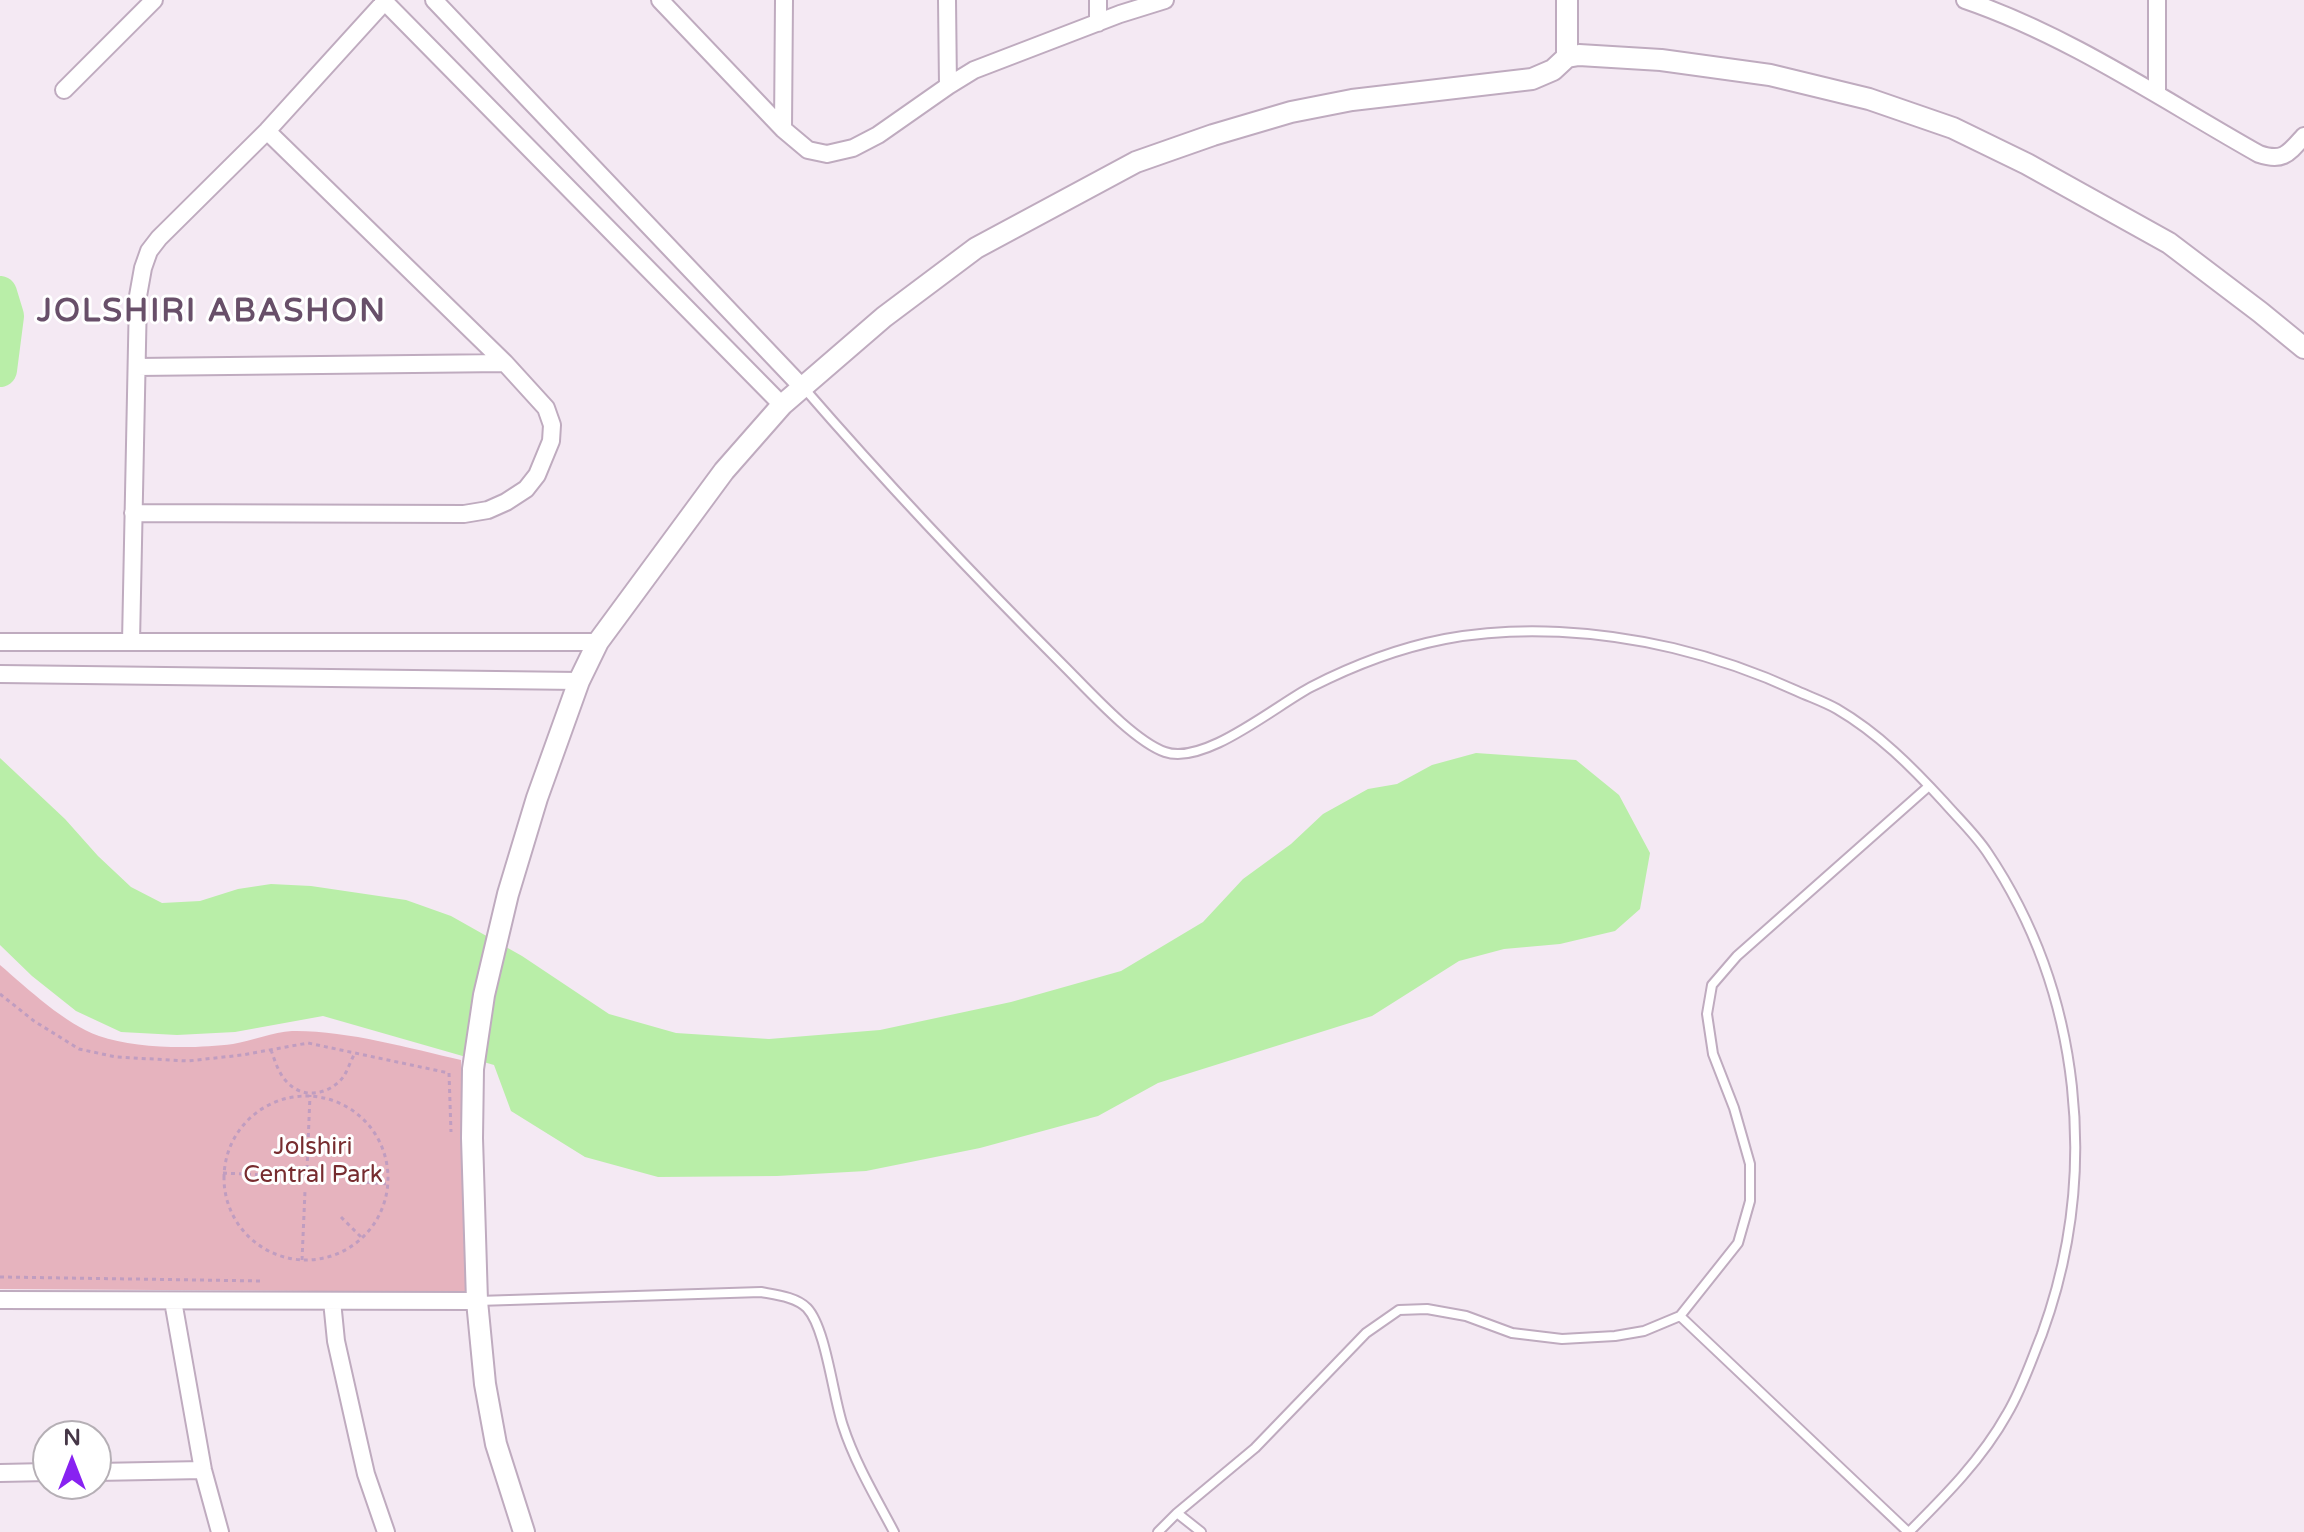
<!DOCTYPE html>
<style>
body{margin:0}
#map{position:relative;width:2304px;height:1532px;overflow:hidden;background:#f4e9f3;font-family:"Varela Round",sans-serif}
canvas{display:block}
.north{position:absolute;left:32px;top:1420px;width:80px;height:80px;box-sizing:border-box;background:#fff;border:2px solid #b5afb5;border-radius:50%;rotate:0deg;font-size:22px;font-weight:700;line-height:32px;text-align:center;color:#463747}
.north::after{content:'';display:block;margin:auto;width:28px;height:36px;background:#8822f1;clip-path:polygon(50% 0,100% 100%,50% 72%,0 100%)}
</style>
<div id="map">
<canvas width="2304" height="1532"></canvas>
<div class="north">N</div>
</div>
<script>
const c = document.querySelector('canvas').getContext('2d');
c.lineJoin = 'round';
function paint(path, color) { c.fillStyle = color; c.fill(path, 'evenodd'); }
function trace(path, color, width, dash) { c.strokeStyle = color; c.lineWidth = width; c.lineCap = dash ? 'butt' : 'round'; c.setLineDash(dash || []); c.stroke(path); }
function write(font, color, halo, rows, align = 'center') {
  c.font = font + ' "Varela Round",sans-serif'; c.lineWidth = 6; c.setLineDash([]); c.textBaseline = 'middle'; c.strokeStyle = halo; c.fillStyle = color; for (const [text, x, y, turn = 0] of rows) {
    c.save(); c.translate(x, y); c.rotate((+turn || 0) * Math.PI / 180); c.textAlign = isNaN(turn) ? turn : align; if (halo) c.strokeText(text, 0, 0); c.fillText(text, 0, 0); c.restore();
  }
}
const green = new Path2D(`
 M0,965C28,989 65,1024 99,1036C136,1049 194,1049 233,1044C252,1041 273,1032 292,1031C345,1030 409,1048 461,1060L472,1292L0,1289Z`);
const water = new Path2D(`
 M1476,753L1576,760L1619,795L1650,853L1640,909L1615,931L1560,944L1504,949L1459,961L1372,1016L1158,1083L1098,1116L980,1148L866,1171L777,1176L658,1177L585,1157L511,1111L494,1065L323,1016L235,1032L177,1035L121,1032L76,1011L32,976L0,945V758L65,819L98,856L131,887L162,903L200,901L238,889L271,884L311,886L406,900L451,916L522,956L609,1014L676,1033L769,1039L880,1030L1011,1002L1121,971L1203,922L1243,879L1291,844L1323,814L1368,789L1397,784L1432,765Z`);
const river = new Path2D(`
 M0,293L7,316L0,370`);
const path = new Path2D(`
 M0,994L34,1021L79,1049L116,1057L188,1061L242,1055L308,1043L449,1073L451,1132
 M271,1050C275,1061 279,1075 288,1083C304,1100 331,1094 344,1076C348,1069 351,1060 355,1053
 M224 1178a82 82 0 1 1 164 0a82 82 0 1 1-164 0Z
 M307,1169L310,1095
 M223,1173L284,1176
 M350,1181L388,1184
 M341,1217L361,1237
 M302,1260L305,1191
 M0,1277L264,1281`);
const service = new Path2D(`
 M803,387C887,484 975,577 1065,667C1089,691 1134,741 1165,752C1204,766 1275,706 1311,687C1352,666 1399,648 1445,639C1519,625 1600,631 1673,648C1715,658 1758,673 1797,691C1810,697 1825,702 1837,709C1878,733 1912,767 1944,802C1958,818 1975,834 1987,852C2082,993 2100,1175 2042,1334C2031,1361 2022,1389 2007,1414C1982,1459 1945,1496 1909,1532
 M478,1301L761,1292C777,1295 796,1297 807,1308C826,1328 833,1397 843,1426C855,1463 876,1498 894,1532
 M1680,1316L1908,1532
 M1177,1513L1201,1532
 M1158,1532L1177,1513L1255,1448L1366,1333L1399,1310L1427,1309L1466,1316L1512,1333L1562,1339L1615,1336L1644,1331L1680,1316L1738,1243L1750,1201V1164L1734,1108L1713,1054L1707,1014L1712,985L1737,956L1929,786`);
const minor = new Path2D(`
 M383,0L782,405
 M434,0L802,387
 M660,0L783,129L808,150L827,154L853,148L878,135L948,86L974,70L1120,14L1165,0
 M947,0L948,86
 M1098,0V23
 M1965,0C2070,36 2163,100 2259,154C2283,162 2288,154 2304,136
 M64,90L154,0
 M2157,93V0
 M783,129L784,0
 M137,367L505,363
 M133,513L464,514L488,510L506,502L526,489L537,475L551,441L552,425L546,408L505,363L267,131
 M0,642H598
 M131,642L138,296L143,268L149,251L159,238L267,131L386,0
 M0,674L579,681
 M0,1300L477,1301
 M173,1301L203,1470L220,1532
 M332,1301L336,1341L358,1439L366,1474L386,1532
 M96,1472L203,1470
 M0,1473L48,1472`);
const tertiary = new Path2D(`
 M1567,57V0
 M524,1532L496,1444L485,1384L477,1301L472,1138L473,1069L484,995L508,894L537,798L579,681L598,642L724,471L782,405L884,317L976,248L1136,162L1213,135L1291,112L1352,100L1532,79L1553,70L1567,57L1579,55L1661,60L1770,75L1869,99L1953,128L2027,164L2169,243L2260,312L2304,348`);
const parkNames = [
 ["Jolshiri",313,1148],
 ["Central Park",313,1176]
];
const districtNames = [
 ["JOLSHIRI ABASHON",212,313]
];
paint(green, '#e6b3be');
paint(water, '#b9eea8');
trace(river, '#b9eea8', 34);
trace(service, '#bfabbf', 12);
trace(minor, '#bfabbf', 20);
trace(tertiary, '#bfabbf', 24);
trace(path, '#c09dc0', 3, [4, 4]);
trace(service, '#fff', 8);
trace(minor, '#fff', 16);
trace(tertiary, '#fff', 20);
write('24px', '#772c2f', '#fff', parkNames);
c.letterSpacing = '2px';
write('bold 32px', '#684f69', '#fff', districtNames);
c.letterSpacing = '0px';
</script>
